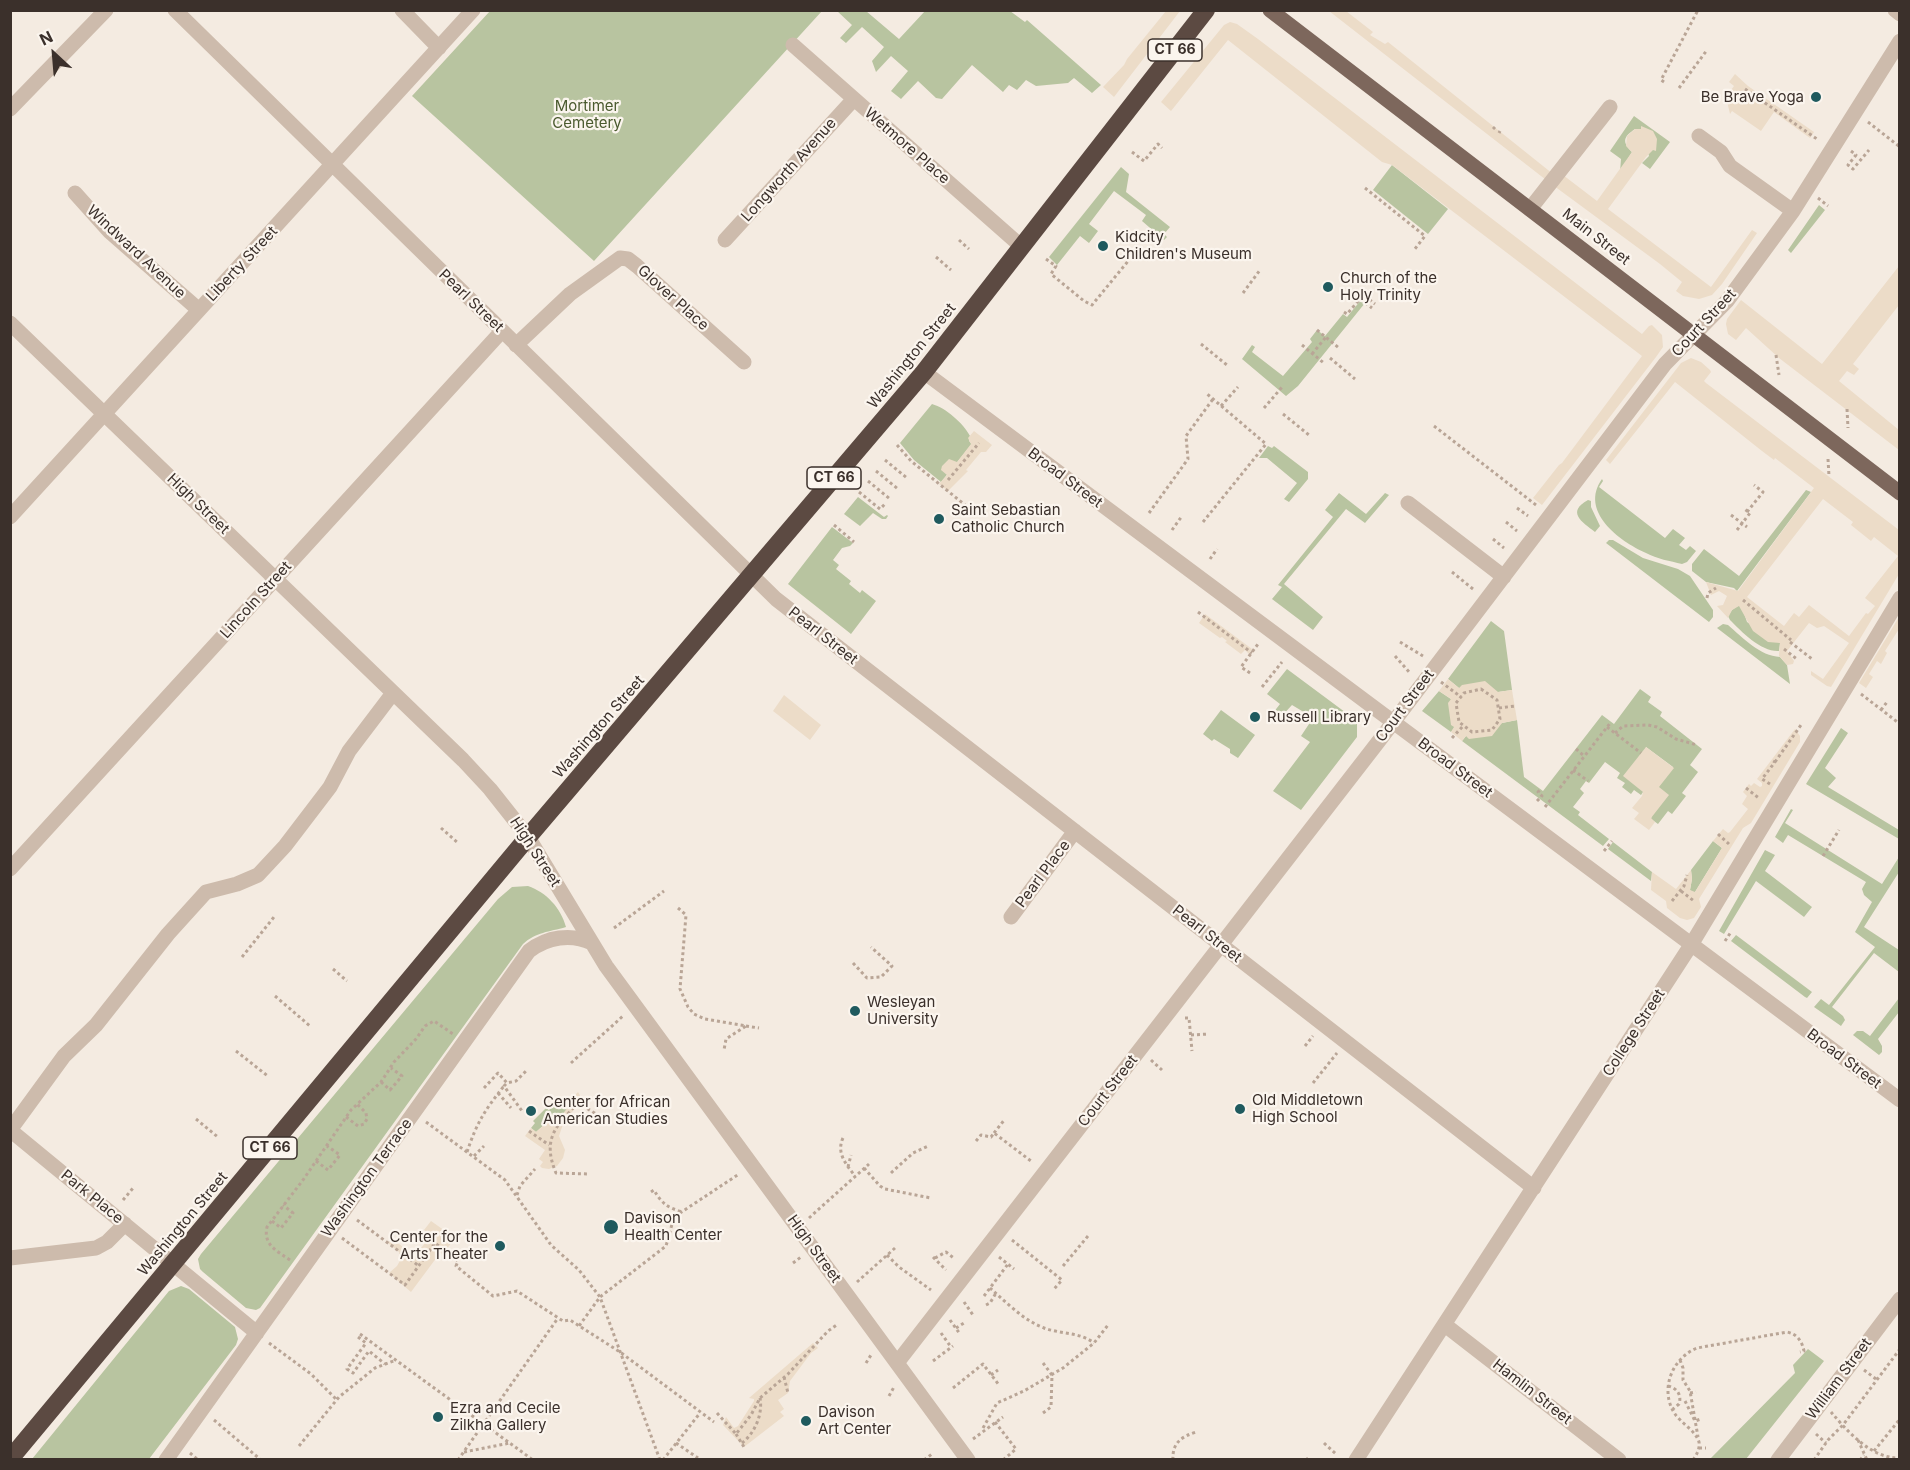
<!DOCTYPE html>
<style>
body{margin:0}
#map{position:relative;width:1910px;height:1470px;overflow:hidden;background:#f4ebe1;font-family:Inter,sans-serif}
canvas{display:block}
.frame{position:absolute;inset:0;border:12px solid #3b302b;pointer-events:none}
.north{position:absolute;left:24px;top:24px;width:60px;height:60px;-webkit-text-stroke:4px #fbf5ee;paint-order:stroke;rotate:334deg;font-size:16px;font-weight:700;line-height:24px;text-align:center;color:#3b302b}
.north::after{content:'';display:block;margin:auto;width:21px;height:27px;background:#3b302b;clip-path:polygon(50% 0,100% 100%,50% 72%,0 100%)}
</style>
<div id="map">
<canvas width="1910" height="1470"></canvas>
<div class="frame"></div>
<div class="north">N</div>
</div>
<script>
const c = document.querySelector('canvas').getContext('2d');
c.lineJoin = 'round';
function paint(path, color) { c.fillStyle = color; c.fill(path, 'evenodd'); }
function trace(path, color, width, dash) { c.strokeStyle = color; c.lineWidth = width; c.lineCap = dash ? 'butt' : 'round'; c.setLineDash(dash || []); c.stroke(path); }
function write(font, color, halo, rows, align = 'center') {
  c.font = font + ' Inter,sans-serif'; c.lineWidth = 4.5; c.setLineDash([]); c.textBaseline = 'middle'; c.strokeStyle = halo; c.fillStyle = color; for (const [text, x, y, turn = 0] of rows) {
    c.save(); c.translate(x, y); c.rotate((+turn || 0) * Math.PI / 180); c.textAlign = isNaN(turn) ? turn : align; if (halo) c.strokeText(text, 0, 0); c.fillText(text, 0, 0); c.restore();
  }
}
const green = new Path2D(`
 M490,11H822L594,261L412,96Z
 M837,11H866L899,39L925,11H1010L1025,22L1027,20L1101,85L1092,93L1074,78L1068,83L1036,86L1026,80L1017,90L1009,85L1003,92L972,65L942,99L936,98L918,81L901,99L891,91L908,71L891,56L876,72L872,61L884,47L862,27L846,43L840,38L852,25Z
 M1634,116L1670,142L1650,169L1642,163L1649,156L1641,129H1635C1623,137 1622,142 1632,152L1620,172L1621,159L1610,151Z
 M1392,165L1448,209L1428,234L1373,190Z
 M1121,167L1129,174L1126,192L1170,227L1164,234L1167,237L1164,240L1142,221L1146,215L1114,191L1089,224L1098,231L1089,243L1080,236L1057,265L1049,257Z
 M1819,205L1825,210L1791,253L1788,250Z
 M1361,300L1365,303L1298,386L1286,396L1242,359L1252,345L1255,347L1252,352L1283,376L1312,342L1310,339L1317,330L1325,336L1343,314L1347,317Z
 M932,404C946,408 963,423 970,436L969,441L972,444L941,482L914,460L900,443Z
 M1268,446L1272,448L1274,446L1308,472V479L1289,502L1284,499L1297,483L1267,458H1259Z
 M1602,479L1603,481L1599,487L1665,538L1673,529L1685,538L1679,545L1686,550L1690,546L1696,551L1687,562L1682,564C1670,561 1657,559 1646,553C1619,541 1579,511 1602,479Z
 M1806,490L1811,492L1737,591L1734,588L1706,582L1692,571V564L1704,549L1739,576Z
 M1339,493L1366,514L1385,493L1389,495L1365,523L1346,509L1284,584L1323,617L1313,630L1272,599L1282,587L1278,585L1333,517L1325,510Z
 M858,497L884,517L887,515L888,516L886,519H882L873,513L860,526L844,514Z
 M1588,500L1591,501V507L1600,526L1595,532C1582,522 1566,512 1588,500Z
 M832,527L853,543L850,546L842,548L833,560L839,565L836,569L851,581L849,584L860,593L862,590L876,601L851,634L788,584Z
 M1609,540H1613L1643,558L1678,569L1690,576L1713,610V617L1709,622L1606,543Z
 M1739,605L1742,607L1747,622L1780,643L1779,651C1761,652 1742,632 1730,620L1728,616L1732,610Z
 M1491,621L1504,631L1512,690L1498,692L1459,688L1448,679Z
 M1723,624L1728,625C1743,638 1760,656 1780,657L1787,665L1790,684L1717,628Z
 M1287,669L1357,721V737L1301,810L1273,791L1310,742L1301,736L1311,721L1306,716L1307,714L1292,705L1280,718L1273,713L1280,704L1267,694Z
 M1640,689L1651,697L1648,702L1662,712L1660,716L1702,749L1690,765L1698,772L1682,793L1686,796L1672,814L1668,811L1658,824L1651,819L1658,787L1673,767L1646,747L1643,792L1641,795L1634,790L1631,794L1622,787L1625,783L1617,778L1620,773L1605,762L1589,783L1586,781L1580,789L1584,793L1573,807L1580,812L1578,815L1609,839L1603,846L1462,741L1466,736L1502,723L1517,720L1524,777L1543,791L1602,715L1614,724Z
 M1439,691L1451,699L1455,727L1451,732L1422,711Z
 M1221,710L1255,735L1238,758L1230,753V749L1214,739L1212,741L1203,734Z
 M1841,728L1848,733L1825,768L1836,778L1828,787L1899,830V839L1806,784Z
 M1791,809L1793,810L1785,823L1882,884L1899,857V872L1864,927L1899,950V972L1874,953L1832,1007L1843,1016L1845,1020L1841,1026L1814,1007L1821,999L1829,1005L1875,947L1855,932L1872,902L1864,895L1862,889L1866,882L1788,835L1783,843L1775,837Z
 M1713,841L1722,848L1695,892H1692L1690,890L1692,879L1691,870Z
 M1613,842L1652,872L1651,881L1608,849Z
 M1765,850L1775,855L1765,871L1812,907L1804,917L1756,881L1724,934L1719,931Z
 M528,886C546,892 561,908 566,927C549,932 536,932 523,944L260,1308L256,1310L246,1308L203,1272L200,1269L198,1259L201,1254L498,899L512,887Z
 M1736,935L1812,992L1807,998L1805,997L1731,941Z
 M1899,998V1012L1878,1039L1882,1046V1052L1879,1055L1853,1035L1857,1031H1863L1870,1036Z
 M569,1101L572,1103L559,1120L553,1117L536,1132L531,1128L535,1123L533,1121L546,1108L549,1110L557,1102L563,1107Z
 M181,1286L189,1289L235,1327L238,1339L236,1345L149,1459H32L169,1291Z
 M1808,1349L1824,1361L1746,1459H1710L1795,1373L1793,1365Z`);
const plaza = new Path2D(`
 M1166,11H1180L1114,97L1103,87L1124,65L1127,59Z
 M1329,11H1346L1373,32L1370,35L1385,44L1388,42L1553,174L1563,175L1597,201L1632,152L1626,146L1627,136L1635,129H1641V126L1653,131L1657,139L1656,151L1653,150L1646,157L1608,209L1711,287L1752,230L1757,233L1722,284L1712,295L1699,299L1683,296L1676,291L1682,282L1660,264L1550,183Z
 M1230,22L1237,24L1258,39L1642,334L1649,326L1652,325L1662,335L1663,347L1656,357L1542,505L1533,498L1559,465L1562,463L1642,356L1392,165L1382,162L1228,40L1171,111L1161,102L1224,25Z
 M1735,74L1748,86L1814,132L1810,138L1774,112L1761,131L1732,111L1730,114L1726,97L1734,86L1729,82Z
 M1899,266V305L1853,364L1859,369L1854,375L1847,371L1839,381L1899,430V450L1779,358L1746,328L1736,340L1728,334L1726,324L1727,319L1741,300L1822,364Z
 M1691,358L1701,362L1710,370L1711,372L1704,381L1706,383L1899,530V574L1831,687L1827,686L1811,675V671L1823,679L1849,643L1824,626L1817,628L1809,623L1787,651L1794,661L1793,664L1787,665L1779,656L1780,643L1768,642L1753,631L1739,606L1732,610L1728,618L1717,606L1723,605L1727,596L1719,591L1711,595L1706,582L1738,591L1814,488L1775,458L1774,460L1762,451L1675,382L1610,464L1606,460L1678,367L1681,363ZM1823,499L1853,522L1851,525L1871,541L1874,537L1898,556L1865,598L1875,606L1868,614L1866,613L1849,636L1809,605L1799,617L1794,613L1784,626L1747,597Z
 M974,431L992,445L986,452H981L966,470L968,471L948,491L939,484L947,475L941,470L942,466L949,459L957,462L971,444L968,438Z
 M1205,614L1252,649L1249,654L1245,650L1241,654L1225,642L1227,641L1222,637L1220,638L1199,623Z
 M1899,617V629L1885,651L1887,653L1881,664L1877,661L1869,674L1873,677L1866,688L1859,683Z
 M1448,679L1459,688L1462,685L1485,681L1498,692L1512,690L1517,720L1502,723L1492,736L1469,739L1466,736L1462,741L1451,732L1454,727L1451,725L1448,703L1451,699L1439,691Z
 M784,695L821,725L810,740L773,711Z
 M1795,729L1800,736V742L1751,823L1743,828L1699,899L1701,907L1694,918L1687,920L1680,918L1667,908L1666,901L1651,890L1652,872L1676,889L1691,870L1692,879L1690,890L1695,892L1722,848L1713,841L1723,829L1728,833L1730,832L1748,809L1742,804L1747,796L1743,792L1749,784L1751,786L1754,783L1760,787L1762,786V783L1757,779Z
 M1646,747L1674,768L1659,787L1669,795L1651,818L1655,822L1649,830L1634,819L1639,813L1632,808L1642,796L1643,792L1623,776Z
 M578,1092L582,1099L563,1124L559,1136L565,1150L563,1158L557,1166L549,1169L542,1168L540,1166L543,1162L539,1159L545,1150L525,1136L531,1128L536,1132L553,1117L559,1119L571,1103L569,1101Z
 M431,1221L455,1238L443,1254L440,1253L411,1292L389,1273L397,1266L401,1259L399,1252L388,1243L391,1238L415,1256L431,1235L424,1230Z
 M813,1343L818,1348L811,1353L790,1381L788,1393L778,1400L784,1409L780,1412L784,1416L744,1447L723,1425L726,1417L734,1428L738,1426L754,1401V1399L749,1398Z`);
const path = new Path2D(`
 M1664,82L1661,80L1698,10
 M1679,88L1707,50
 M1745,89L1817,139
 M1868,122L1900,147
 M1493,129L1495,127
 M1499,133L1500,131
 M1851,151L1856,155L1848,165L1853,169L1869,150
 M1132,152L1144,161L1158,144L1162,148
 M1365,188L1425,236L1414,250
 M1818,198L1828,206
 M959,240L969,249
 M936,257L951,270
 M1046,259L1056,266L1051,274L1084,301L1092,305L1129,260L1125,256
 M1360,292L1375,304
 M1243,293L1260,270
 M1344,312L1347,314L1360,299L1372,308
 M1317,330L1339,348
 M1201,344L1227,365
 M1302,345L1325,364
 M1312,354L1326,337
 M1776,355L1779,375
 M1330,358L1355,379
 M1221,406L1238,387
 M1264,408L1283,386
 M1847,409L1848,428
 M1283,414L1309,435
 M1434,426L1536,505
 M897,445L911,461L965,505
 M1828,459L1829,476
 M885,460L907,478
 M876,471L898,489
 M948,480L979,443
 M868,481L890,499
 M859,492L880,509L885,504
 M1517,508L1528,516
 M1747,512L1763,492L1754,485
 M1149,513L1188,459L1186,436L1213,399
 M1731,515L1747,527
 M1203,522L1266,444L1206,393
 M1506,522L1517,531
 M834,525L854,542
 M1172,530L1182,516
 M1737,530L1750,513L1743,508
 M1493,539L1504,548
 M1210,559L1217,549
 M1452,572L1473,589
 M1707,598L1708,593L1716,588
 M1743,600L1791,640
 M1198,612L1252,653
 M1400,642L1423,656
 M1790,642L1812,659
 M1784,649L1798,660
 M1395,656L1410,673
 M1250,673L1241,667L1258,644
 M1441,682L1461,697
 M1262,687L1282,662
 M1481,689L1497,700L1500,719L1492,730L1472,732L1459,722L1456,703L1464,693Z
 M1861,694L1900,724
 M1499,708L1515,706
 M1881,710L1887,702
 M1607,727L1641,753
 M1615,733L1623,726L1648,725L1657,727L1676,739L1697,745
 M1452,738L1463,726
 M1576,749L1584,756
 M1775,762L1801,725
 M1573,770L1588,781
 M1770,784L1762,779L1775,762L1771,760
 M1746,788L1760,799
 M1537,801L1542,796L1538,792L1541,789
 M1545,807L1611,722
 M441,828L458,843
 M1718,834L1729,844
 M1604,851L1612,841
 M1823,856L1839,830
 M1681,891L1694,901
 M1672,901L1684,886L1687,875
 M678,908L686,915L680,989L688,1007L694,1014L705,1019L746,1026L726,1039L724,1050
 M614,928L664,891
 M1725,941L1731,932
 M242,957L274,917
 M853,963L867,978L881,977L892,966L871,947
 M333,969L347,981
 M275,996L310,1026
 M1185,1018H1189L1192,1051
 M746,1026L759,1028
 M1191,1035L1209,1034
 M1305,1046L1313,1036
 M236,1051L269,1077
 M1151,1060L1162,1070
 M571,1063L623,1016
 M381,1082L390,1090L402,1076L391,1068
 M1313,1083L1337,1053
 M506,1084L504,1086L522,1111
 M484,1088L498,1073L507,1083L516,1081L527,1070
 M498,1093L511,1108
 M572,1099L612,1124
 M578,1103C555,1127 542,1139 556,1173L589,1174
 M346,1117L358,1126L364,1124L367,1119L366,1113L357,1104
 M196,1119L219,1138
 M426,1122L505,1180L551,1245L579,1270L600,1297L579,1326
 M529,1131L549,1145
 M994,1133L1005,1119
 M843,1138C836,1153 846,1164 855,1176
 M976,1141L981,1135L991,1137L994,1133L1031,1161
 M467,1152C477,1122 485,1110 504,1086
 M474,1156L484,1146
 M316,1161L328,1170L340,1155L327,1146
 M848,1167L851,1155
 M864,1168L880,1186L885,1189L931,1198
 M891,1173L913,1153L928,1146
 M651,1192L654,1190C662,1204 667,1207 682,1212
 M517,1195L520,1186L535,1169
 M123,1200L134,1187
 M809,1218L869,1164
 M357,1220L419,1266
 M272,1221L281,1228L293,1213L283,1205
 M342,1238L405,1285L435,1243L458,1261L456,1266L493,1296L517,1291L563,1321L570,1320L620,1352L714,1422
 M1012,1240L1062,1280L1054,1289
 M887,1255L899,1267L931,1290
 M933,1257L946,1270
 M999,1257L1014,1269
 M935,1258L946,1252L955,1259
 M290,1260C277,1251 263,1245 267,1227L303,1180L351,1110L381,1082L394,1062L416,1039L425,1026L434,1021L453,1034
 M793,1263L801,1257
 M1063,1266L1088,1236
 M857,1282L895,1248
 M990,1288C1006,1302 1023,1320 1044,1328C1060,1334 1080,1332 1094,1343
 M984,1296L1008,1264
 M964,1302L973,1315
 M986,1305L990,1303L996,1293
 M950,1320L960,1334
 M956,1328L964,1323
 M941,1333L951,1347
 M360,1334L533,1460
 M358,1337L366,1343L347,1369L353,1373L369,1351L385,1364
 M269,1343L311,1374L337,1400
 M1680,1360L1683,1368V1380L1690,1391L1698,1437
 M933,1361L953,1346
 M866,1363L871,1355
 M1864,1370L1876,1379
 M991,1375L998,1370
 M784,1377L788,1393
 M1668,1386C1677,1388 1682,1395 1679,1404L1673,1409
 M953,1388L983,1364L999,1385
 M1690,1393L1696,1392
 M889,1396L894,1387
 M1685,1401L1695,1421L1701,1419
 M1831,1412C1848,1432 1872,1459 1900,1458
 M717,1413L736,1434L751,1415L760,1398L788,1374L828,1331L838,1324
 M1043,1413L1051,1407L1052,1375L1043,1363
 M214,1420L261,1460
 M995,1422L1016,1449L1003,1460
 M983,1428L997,1403L1024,1391L1063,1368L1094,1343L1108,1325
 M736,1434L744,1447
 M1816,1434L1826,1443
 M973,1439L1003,1417
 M1858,1440L1867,1460
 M676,1443L698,1458
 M742,1443C755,1433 763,1414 760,1398
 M1324,1443L1336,1454
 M299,1446L339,1397L375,1368L396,1360
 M1699,1448H1706
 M1874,1451L1900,1419
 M464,1452L510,1443
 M190,1453L198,1460
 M1306,1458L1308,1460
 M458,1460L558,1318
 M660,1460L600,1297L666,1246L674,1217L739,1174
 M663,1460L700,1413
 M924,1460L932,1454
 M1173,1460C1172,1443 1181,1437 1196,1432
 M1693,1460C1697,1454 1700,1449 1699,1442C1696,1431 1681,1423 1675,1414C1659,1390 1672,1358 1697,1348L1787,1332C1797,1334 1802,1341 1804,1351L1800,1352
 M1814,1460L1828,1440L1843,1425L1900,1349
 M1860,1460L1864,1455`);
const minor = new Path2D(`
 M175,10L776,599L1534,1188
 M402,10L439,48
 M1895,10L1900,14
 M793,45L1022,247
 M10,109L106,10
 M1699,136L1721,152L1730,166L1793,211
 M75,193L109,231L199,310
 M1530,209L1610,107
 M725,240L853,100
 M10,323L463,760L490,789L528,837L606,966L968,1460
 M516,345L570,294L620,258L628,259L637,266L744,362
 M924,372L1900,1100
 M1408,503L1504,577
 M10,517L473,10
 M10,869L502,331
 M1011,917L1075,831
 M10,1130L64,1056L96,1025L168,934L206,892L237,884L258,875L285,846L330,787L349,751L393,693
 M10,1130L257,1333
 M10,1258L96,1248L107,1242L125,1224
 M1445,1325L1619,1460
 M897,1363L1382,737L1665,364L1727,301L1793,211L1900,41
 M166,1460L529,951C547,937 571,933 592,943
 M1356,1460L1691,945L1900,598
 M1778,1460L1900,1299`);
const major = new Path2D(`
 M1270,10L1900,493`);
const highway = new Path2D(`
 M10,1459L528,837L924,372L1206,10`);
const markers = [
 [1816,97,6,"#1f5a5e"],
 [1103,246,6,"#1f5a5e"],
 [1328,287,6,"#1f5a5e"],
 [939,519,6,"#1f5a5e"],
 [1255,717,6,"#1f5a5e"],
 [855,1011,6,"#1f5a5e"],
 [1240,1109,6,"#1f5a5e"],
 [531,1111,6,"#1f5a5e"],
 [611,1227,8,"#1f5a5e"],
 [500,1246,6,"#1f5a5e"],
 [438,1417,6,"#1f5a5e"],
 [806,1421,6,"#1f5a5e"]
];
const shields = [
 [1175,50,54],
 [834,478,54],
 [270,1148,54]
];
const shieldNames = [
 ["CT 66",1175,50],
 ["CT 66",834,478],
 ["CT 66",270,1148]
];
const poiNames = [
 ["Be Brave Yoga",1804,97,"right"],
 ["Kidcity",1115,237],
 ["Children's Museum",1115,254],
 ["Church of the",1340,278],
 ["Holy Trinity",1340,295],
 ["Saint Sebastian",951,510],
 ["Catholic Church",951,527],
 ["Russell Library",1267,717],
 ["Wesleyan",867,1002],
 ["University",867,1019],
 ["Old Middletown",1252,1100],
 ["High School",1252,1117],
 ["Center for African",543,1102],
 ["American Studies",543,1119],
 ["Davison",624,1218],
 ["Health Center",624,1235],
 ["Center for the",488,1237,"right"],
 ["Arts Theater",488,1254,"right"],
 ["Ezra and Cecile",450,1408],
 ["Zilkha Gallery",450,1425],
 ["Davison",818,1412],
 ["Art Center",818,1429]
];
const parkNames = [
 ["Mortimer",587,106],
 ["Cemetery",587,123]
];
const streetNames = [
 ["Wetmore Place",907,146,41],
 ["Longworth Avenue",789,170,-48],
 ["Main Street",1596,237,38],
 ["Windward Avenue",136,252,43],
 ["Liberty Street",242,264,-47],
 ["Glover Place",673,298,42],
 ["Pearl Street",471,301,44],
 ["Court Street",1704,323,-47],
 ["Washington Street",912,356,-51],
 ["Broad Street",1065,478,37],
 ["High Street",198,504,44],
 ["Lincoln Street",256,600,-48],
 ["Pearl Street",823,636,38],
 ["Court Street",1405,706,-53],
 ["Washington Street",599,727,-49],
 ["Broad Street",1455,768,37],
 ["High Street",535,852,57],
 ["Pearl Place",1043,874,-53],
 ["Pearl Street",1207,934,38],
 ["College Street",1634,1033,-57],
 ["Broad Street",1844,1059,37],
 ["Court Street",1108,1091,-52],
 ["Washington Terrace",367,1178,-54],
 ["Park Place",92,1197,39],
 ["Washington Street",183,1224,-50],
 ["High Street",814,1249,54],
 ["William Street",1839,1379,-53],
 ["Hamlin Street",1532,1392,38]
];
paint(green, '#b8c4a0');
paint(plaza, '#ecdcc8');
trace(path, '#b9a596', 3, [3, 3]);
trace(minor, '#cdbbac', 15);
trace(major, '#7d675c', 15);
trace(highway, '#5c4a42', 18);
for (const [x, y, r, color] of markers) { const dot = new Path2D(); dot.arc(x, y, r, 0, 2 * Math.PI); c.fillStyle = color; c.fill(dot); trace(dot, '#fbf5ee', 2); }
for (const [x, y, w] of shields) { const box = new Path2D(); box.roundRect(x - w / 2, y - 11, w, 22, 4.5); c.fillStyle = '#fbf5ee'; c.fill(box); trace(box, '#3b302b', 1.5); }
write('bold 14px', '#3b302b', null, shieldNames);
write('15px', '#3b302b', '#fbf5ee', poiNames, 'left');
write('15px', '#4a5a2e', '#fbf5ee', parkNames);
write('15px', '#3b302b', '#fbf5ee', streetNames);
</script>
